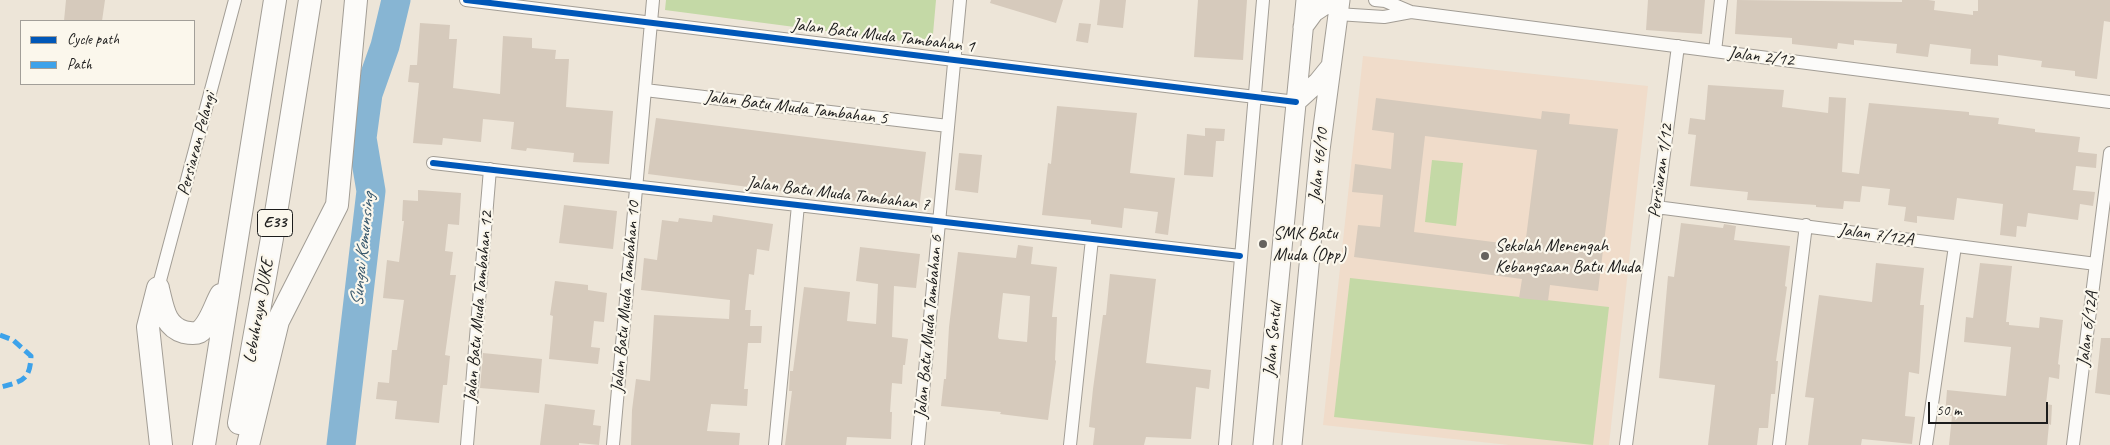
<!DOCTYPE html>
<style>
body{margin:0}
#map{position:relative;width:2110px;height:445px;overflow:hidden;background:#ede5d8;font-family:Caveat,sans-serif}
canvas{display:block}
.legend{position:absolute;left:20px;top:20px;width:175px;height:65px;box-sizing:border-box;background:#fbf7ec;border:1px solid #a29f99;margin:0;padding:6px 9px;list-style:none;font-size:15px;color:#1c1c1c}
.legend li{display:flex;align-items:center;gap:10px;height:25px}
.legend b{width:25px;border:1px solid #a29f99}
.scale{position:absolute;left:1928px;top:402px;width:120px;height:22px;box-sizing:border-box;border:2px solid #1c1c1c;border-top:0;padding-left:6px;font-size:15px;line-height:18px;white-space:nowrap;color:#1c1c1c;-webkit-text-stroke:4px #fbf7ec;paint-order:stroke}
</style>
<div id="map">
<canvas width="2110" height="445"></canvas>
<ul class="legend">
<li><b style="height:6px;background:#0057b8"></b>Cycle path</li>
<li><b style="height:6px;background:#3da2ea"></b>Path</li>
</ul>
<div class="scale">50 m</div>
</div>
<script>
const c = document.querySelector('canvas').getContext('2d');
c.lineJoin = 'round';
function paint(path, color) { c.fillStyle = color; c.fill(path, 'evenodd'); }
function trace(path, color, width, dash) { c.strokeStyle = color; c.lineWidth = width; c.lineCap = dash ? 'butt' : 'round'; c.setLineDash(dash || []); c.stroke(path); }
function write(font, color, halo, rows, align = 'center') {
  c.font = font + ' Caveat,sans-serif'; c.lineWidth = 4.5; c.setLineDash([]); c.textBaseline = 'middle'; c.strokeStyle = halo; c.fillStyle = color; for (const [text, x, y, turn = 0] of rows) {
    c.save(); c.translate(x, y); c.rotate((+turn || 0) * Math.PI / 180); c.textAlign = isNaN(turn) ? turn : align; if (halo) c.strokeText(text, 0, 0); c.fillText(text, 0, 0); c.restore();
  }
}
const built = new Path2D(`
 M1363,56L1648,86L1609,445H1509L1323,425Z`);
const green = new Path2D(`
 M666,0H936L932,45L665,10Z
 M1432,160L1463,163L1456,226L1425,222Z
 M1350,278L1609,307L1593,445L1334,417Z`);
const river = new Path2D(`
 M341,445L371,191L362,138L368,94L385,46L396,0`);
const building = new Path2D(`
 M66,0H105L102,21H64Z
 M991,0H1063L1056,23L990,3Z
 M1100,0H1126L1123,28L1097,25Z
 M1198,0H1247L1243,60L1194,57Z
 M1648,0H1705L1702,34L1646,30Z
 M1737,0L1902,2V0H1928L1935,1L1934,10L1973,15V11H1978V0H2110V22L2104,21L2097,79L2075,76V71L2041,67L2042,61L1998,55V66L1970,64L1971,49L1930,44L1928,57L1896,53L1897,44L1854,40V45L1838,43L1837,49L1792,44V38L1735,34Z
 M420,23L450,25L449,39H457L453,88L500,94L503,36L532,38V48L556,50L555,59H569L566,107L613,111L609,164L573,162L574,153L527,148L526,151L511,149L514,122L483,119L481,142L443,138L442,145L413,143L419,83L408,82L410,65H417Z
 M1079,23L1091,24L1088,43L1076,41Z
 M1708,85L1784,90L1782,107L1828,113L1829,97L1846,98L1842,172L1859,174L1869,103L1969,112V115L1999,118L1998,124L2035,129V132L2080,137L2078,152L2097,154L2096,168L2076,166L2073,190L2095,192L2093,206L2080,204L2078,220L2028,213L2026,227L2017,226L2016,237L2000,235L2003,204L1957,198L1954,220L1917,216V223L1904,221L1906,207L1888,205L1890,189L1862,186L1860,202L1844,201L1843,209L1816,207V205L1747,200L1748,192L1690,186L1696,135L1688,134L1690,118L1705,120Z
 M1376,98L1541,119L1542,111L1570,114L1569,124L1618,129L1598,291L1550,285L1548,301L1519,298L1522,279L1354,257L1358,225L1380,227L1383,195L1352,192L1355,164L1391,169L1394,133L1372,130ZM1425,136L1537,150L1525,246L1414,232Z
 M1057,106L1137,113L1130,173L1175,178L1168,235L1155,233L1158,212L1124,208L1122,228L1091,224V220L1042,215L1048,163L1051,164Z
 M656,118L926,152L919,209L648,174Z
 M1205,128L1225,129L1224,141H1216L1213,177L1184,175L1187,134L1205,136Z
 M959,153L982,155L978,193L955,190Z
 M418,190L461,193L459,225L448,224L445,251L453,252L450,275H456L445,355L450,356L447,385H443L439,423L395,419L397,401L376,399L378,382L389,383L392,350H397L404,300L383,298L387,260L399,262L404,221H402L403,200L418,201Z
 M564,205L617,211L613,249L559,243Z
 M713,215L773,224L769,251L757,249L754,275L749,274L745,310H751L750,326H762L761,343H748L744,389H748L747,406L711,404L707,431L740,433L739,445H631L632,410L636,379L650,381L654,315L729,319L730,300L641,290L644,258L657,260L662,220L678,222L679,218L712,222Z
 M1681,223L1723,228L1724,224L1736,226L1734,240L1790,246L1785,286L1787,287L1776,361H1778L1775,394H1771L1768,428H1759L1757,445H1708L1715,385L1659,378L1668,276L1674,277Z
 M1018,245L1033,247L1031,264L1057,267L1052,317H1057L1055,360L1056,361L1048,420L1000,414L1001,412L941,406L944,379H946L949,327L958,252L1016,258ZM1003,293L1030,296L1027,342L999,339L998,337Z
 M860,247L920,254L916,288L894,286L892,337L908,339L905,365H903L902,384L892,383L890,412H892L891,439L847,437L846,445H785L792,391H789L790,371H793L804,287L850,292L847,321L876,324L878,284L856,281Z
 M1876,263L1924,268L1920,305H1924L1919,374L1909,372L1905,416L1915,417L1912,444L1862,439L1861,445H1808L1814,398L1805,397L1819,295L1872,302Z
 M1980,263L2012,266L2006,322H2009V325L2039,328L2040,317L2063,320L2058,364L2060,365L2059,379L2049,377L2046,404L2052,405L2051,425L2049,424L2047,445H1949L1952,416H1945L1947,390L2006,396L2011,347L1964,342L1966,317L1973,318Z
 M1110,274L1156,279L1146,363L1211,370L1209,389L1196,387L1191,439L1146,437L1144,445H1093L1095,428L1089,427L1093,389L1103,315H1106Z
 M555,281L588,285V290L607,293L604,322L594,321L591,347L600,348L598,364L549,359L553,316L550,315Z
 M2101,338H2110V395L2095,393Z
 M483,353L542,359L539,393L480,388Z
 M545,404L595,410L593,425L601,426L599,445L579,443V445H540Z`);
const minor = new Path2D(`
 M466,0L1296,102
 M1375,0L1385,1L1411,12L2110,102
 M1337,14L1384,17L1411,12
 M1715,51L1721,0
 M645,90L948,126
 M433,163L1240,256
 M1656,207L2096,264
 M158,288L235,0
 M467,445L490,169
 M613,445L653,0
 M775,445L798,205
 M918,445L960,0
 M1070,445L1092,239
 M1225,445L1263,0
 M1626,445L1678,46
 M1779,445L1806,225
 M1926,445L1955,246
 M2073,445L2110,153`);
const primary = new Path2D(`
 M1303,27L1314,12L1332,0
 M1296,102L1318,82L1331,66
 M1263,445L1306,0
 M1292,445L1320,150L1340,0`);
const motorway = new Path2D(`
 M158,288L148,327L161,445
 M158,289C163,307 164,326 184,332C189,333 195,334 199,332C210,325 215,305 221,295
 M239,423L272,238L310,0
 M204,445L275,0
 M248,445L278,321L337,205L356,0`);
const quiet = new Path2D(`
 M0,335L13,340L31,356C30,380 23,381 1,387`);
const cycleway = new Path2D(`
 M466,0L1296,102
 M433,163L1240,256`);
const markers = [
 [1263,244,5,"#65625e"],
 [1485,256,5,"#65625e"]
];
const shields = [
 [275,223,35]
];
const shieldNames = [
 ["E33",275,223]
];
const streetNames = [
 ["Jalan Batu Muda Tambahan 1",883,36,7],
 ["Jalan 2/12",1761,57,7],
 ["Jalan Batu Muda Tambahan 5",796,108,7],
 ["Persiaran Pelangi",197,144,-75],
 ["Jalan 46/10",1319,165,-84],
 ["Persiaran 1/12",1661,171,-82],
 ["Jalan Batu Muda Tambahan 7",838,194,7],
 ["Jalan 7/12A",1876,235,8],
 ["Jalan Batu Muda Tambahan 10",626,297,-85],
 ["Jalan Batu Muda Tambahan 12",479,307,-85],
 ["Lebuhraya DUKE",259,311,-80],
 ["Jalan Batu Muda Tambahan 6",929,327,-85],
 ["Jalan 6/12A",2088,329,-83],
 ["Jalan Sentul",1273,340,-85]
];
const poiNames = [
 ["SMK Batu",1273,234],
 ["Muda (Opp)",1273,255],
 ["Sekolah Menengah",1495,246],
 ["Kebangsaan Batu Muda",1495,267]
];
const waterNames = [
 ["Sungai Kemunsing",363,250,-84]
];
paint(built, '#f0dcca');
paint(green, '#c4d9a6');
trace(river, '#87b5d3', 29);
paint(building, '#d6cabc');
trace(minor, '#a29d95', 14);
trace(primary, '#a29d95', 21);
trace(motorway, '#a29d95', 24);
trace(minor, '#fcfbf9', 12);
trace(primary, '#fcfbf9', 19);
trace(motorway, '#fcfbf9', 22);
trace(quiet, '#3da2ea', 5, [10, 5]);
trace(cycleway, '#0057b8', 6);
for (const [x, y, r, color] of markers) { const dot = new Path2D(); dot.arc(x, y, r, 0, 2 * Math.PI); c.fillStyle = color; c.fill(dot); trace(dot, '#fbf7ec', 2); }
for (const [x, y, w] of shields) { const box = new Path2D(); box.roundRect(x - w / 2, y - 13.5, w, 27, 4); c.fillStyle = '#fbf7ec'; c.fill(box); trace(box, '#1c1c1c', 1); }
write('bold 16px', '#1c1c1c', null, shieldNames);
write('18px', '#1c1c1c', '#fbf7ec', streetNames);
write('18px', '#1c1c1c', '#fbf7ec', poiNames, 'left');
write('italic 19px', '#38586d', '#fbf7ec', waterNames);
</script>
